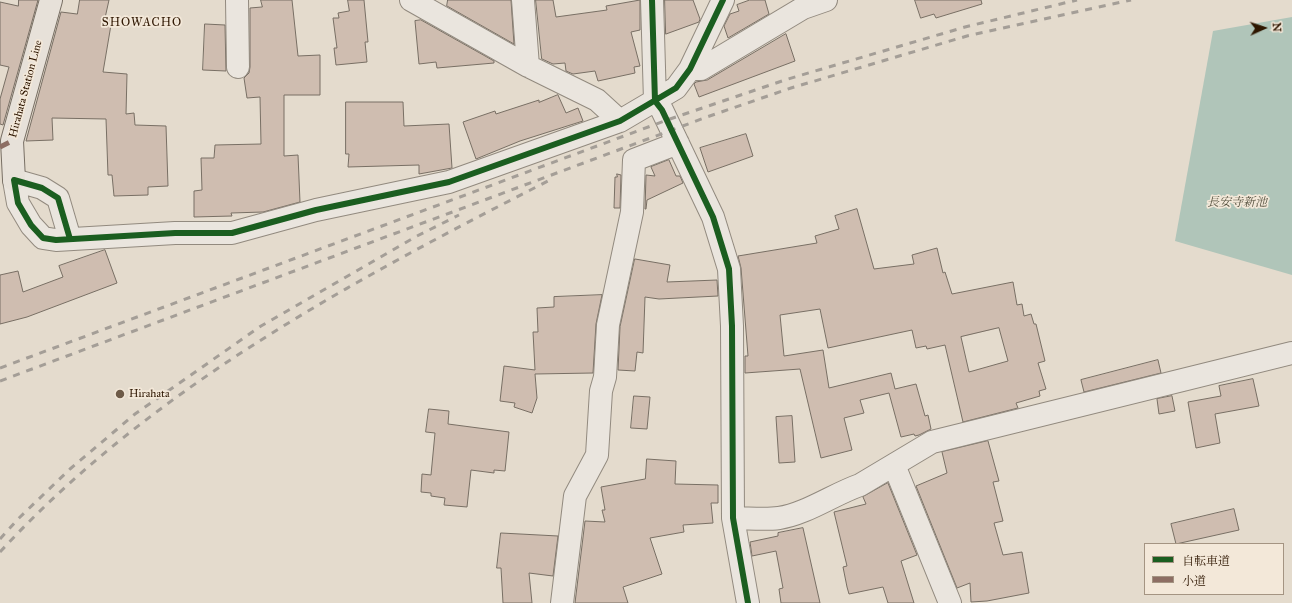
<!DOCTYPE html>
<meta charset="utf-8">
<style>
body{margin:0}
#map{position:relative;width:1292px;height:603px;overflow:hidden;background:#e4dbcd;font-family:"IM FELL Great Primer","Noto Serif JP",serif}
canvas{display:block}
.legend{position:absolute;left:1144px;top:543px;width:140px;height:52px;box-sizing:border-box;background:#f3e8d9;border:1px solid #a49482;margin:0;padding:5px 7px;list-style:none;font-size:12px;color:#2e1600}
.legend li{display:flex;align-items:center;gap:8px;height:20px}
.legend b{width:20px;border:1px solid #a49482}
.north{position:absolute;left:1244px;top:8px;width:40px;height:40px;-webkit-text-stroke:3px #f3e8d9;paint-order:stroke;rotate:87deg;font-size:11px;font-weight:700;line-height:16px;text-align:center;color:#2e1600}
.north::after{content:'';display:block;margin:auto;width:14px;height:18px;background:#2e1600;clip-path:polygon(50% 0,100% 100%,50% 72%,0 100%)}
</style>
<div id="map">
<canvas width="1292" height="603"></canvas>
<ul class="legend">
<li><b style="height:5px;background:#1b5e20"></b>自転車道</li>
<li><b style="height:5px;background:#8d6e63"></b>小道</li>
</ul>
<div class="north">N</div>
</div>
<script>
const c = document.querySelector('canvas').getContext('2d');
c.lineJoin = 'round';
function paint(path, color) { c.fillStyle = color; c.fill(path, 'evenodd'); }
function trace(path, color, width, dash) { c.strokeStyle = color; c.lineWidth = width; c.lineCap = dash ? 'butt' : 'round'; c.setLineDash(dash || []); c.stroke(path); }
function write(font, color, halo, rows, align = 'center') {
  c.font = font + ' "IM FELL Great Primer","Noto Serif JP",serif'; c.lineWidth = 3.5; c.setLineDash([]); c.textBaseline = 'middle'; c.strokeStyle = halo; c.fillStyle = color; for (const [text, x, y, turn = 0] of rows) {
    c.save(); c.translate(x, y); c.rotate((+turn || 0) * Math.PI / 180); c.textAlign = isNaN(turn) ? turn : align; if (halo) c.strokeText(text, 0, 0); c.fillText(text, 0, 0); c.restore();
  }
}
const water = new Path2D(`
 M1292,17V275L1175,241L1213,31Z`);
const building = new Path2D(`
 M19,0H38L3,125L0,124V99L9,67L0,65V2L18,6Z
 M80,0H109L105,18L112,19L103,72L127,74L126,114L134,113L135,125L166,126L168,186L148,187V195L114,196L112,175H108L106,119L52,118L53,140L26,141L61,12L77,14Z
 M261,0H292L298,56L320,55V95H284V156L298,155L300,202L263,212L231,213L232,216L194,217V191L202,190L201,158H214L215,145L261,144L260,97L247,98L244,78L249,73L250,67V8L262,7Z
 M348,0H364L368,42H365L367,62L336,65L334,48H337L333,18H339L338,13L349,11Z
 M448,0H511L514,44L447,6Z
 M536,0H553L556,17L607,10L606,6L640,0V30L631,32L640,66L634,67L635,73L598,81L595,71L573,74L566,71L565,63L553,64L542,59Z
 M665,0H693L700,19L699,22L666,34Z
 M750,0H765L769,14L728,38L724,26L730,14L739,11L737,5Z
 M915,0H981L982,4L936,18L934,14L921,18Z
 M421,20L494,61V63L437,68L436,62L419,64L415,21Z
 M205,24L225,25L226,71L203,70Z
 M786,34L795,61L699,97L694,84L696,82L707,80Z
 M558,95L566,113L578,108L583,121L520,141L476,159L463,122L495,111L496,114L539,100V102Z
 M346,102H403L404,126L449,124L452,168L419,174V165L348,167L349,154H346Z
 M746,134L753,156L708,172L700,148Z
 M669,160L676,176H680L683,183L647,200L646,209H645L646,175L655,176L651,167Z
 M617,174L621,175L620,208H614L615,177H617Z
 M857,209L874,269L914,264L912,255L937,248L943,273L945,272L952,294L1013,282L1017,305L1022,304L1024,316L1031,314L1034,324H1036L1045,361L1038,363L1046,389L1039,391L1040,396L1016,403L1018,408L963,422L945,345L927,349L926,346L916,348L912,330L828,348L820,309L780,315L784,356L823,350L829,388L891,373L895,389L916,384L925,416L928,415L931,429L919,435L915,436L914,434L901,437L889,393L860,400L864,413L844,418L852,450L821,458L800,369L745,373V356H748L741,268L738,256L817,243L815,236L839,229L835,216ZM999,328L1008,361L969,372L961,337Z
 M105,250L117,283L27,317L0,324V275L18,271L23,292L63,277L59,266Z
 M635,259L670,265L667,282L717,280L718,296L659,299L645,297L643,353L637,352L635,371L618,370L620,327Z
 M602,295L596,324L593,373L535,374L537,398L532,413L514,407L515,403L500,401L504,366L535,370L533,332H538L537,308L554,307V297Z
 M1158,360L1161,373L1084,392L1081,380Z
 M1253,379L1259,406L1215,414L1220,443L1196,448L1188,402L1221,396L1219,386Z
 M634,396L650,397L647,429L631,428Z
 M1172,396L1175,411L1159,414L1157,399Z
 M429,409L449,411L448,424L509,432L505,471L494,470V473L471,470L467,507L444,505L445,498L431,496V493L421,492L422,474L431,475L435,433L426,432Z
 M792,416L795,462L779,463L776,417Z
 M988,441L999,481L993,482L1003,521L994,523L1003,555L1022,552L1029,593L987,601L971,602L970,583L957,588L916,486L947,473L942,452Z
 M647,459L676,461L675,484L718,485V503H711L713,523L683,525L684,532L650,538L662,574L623,587L628,603H575L585,521L605,522L602,510H605L601,487L645,479Z
 M888,483L917,555L901,561L914,603H888L883,587L849,594L847,587L843,567L847,566L834,512L866,504L863,497Z
 M1234,509L1239,530L1176,544L1171,524Z
 M803,528L820,603H781L779,589L783,588L776,551L752,556L750,542L778,536V533Z
 M501,533L558,536L553,576L529,573L532,603H503L501,568H497Z`);
const minor = new Path2D(`
 M237,0L238,67
 M411,0L528,66L597,100L620,121
 M523,0L528,66
 M652,0L655,101L662,110L713,217L729,269L732,326L733,518L748,603
 M690,69H701L803,8L826,0
 M70,239L58,198L42,188L14,180L18,203L31,225L43,238L56,240L175,233H232L316,210L449,182L620,121L676,88L690,69L723,0
 M894,465L950,603
 M733,518C748,518 764,520 779,518C806,514 834,494 860,485L932,442L1292,353
 M562,603L575,496L597,455L601,391L605,377L608,325L632,212L634,160L678,143`);
const major = new Path2D(`
 M14,180L12,141L51,0`);
const rail = new Path2D(`
 M0,368L667,120L788,79L965,27L1077,0
 M0,381L704,118L791,88L967,36L1131,0
 M0,539L18,519L70,469L135,414L261,326L417,236L459,215
 M0,552C151,388 352,281 548,181`);
const quiet = new Path2D(`
 M0,147L12,141`);
const cycleway = new Path2D(`
 M652,0L655,101L662,110L713,217L729,269L732,326L733,518L748,603
 M70,239L58,198L42,188L14,180L18,203L31,225L43,238L56,240L175,233H232L316,210L449,182L620,121L676,88L690,69L723,0`);
const markers = [
 [120,394,5,"#6e5b48"]
];
const streetNames = [
 ["Hirahata Station Line",26,89,-75]
];
const poiNames = [
 ["Hirahata",129,394]
];
const neighbourhoodNames = [
 ["SHOWACHO",142,23]
];
const waterNames = [
 ["長安寺新池",1237,203]
];
paint(water, '#b0c5b9');
paint(building, '#cfbdb0');
trace(building, '#786f64', 1);
trace(minor, '#928a7f', 24);
trace(major, '#786f64', 24);
trace(minor, '#eae5de', 22);
trace(major, '#e7e1d9', 22);
trace(rail, '#a49e97', 3, [7, 7]);
trace(quiet, '#8d6e63', 5, [10, 5]);
trace(cycleway, '#1b5e20', 6);
for (const [x, y, r, color] of markers) { const dot = new Path2D(); dot.arc(x, y, r, 0, 2 * Math.PI); c.fillStyle = color; c.fill(dot); trace(dot, '#f3e8d9', 1.5); }
write('11px', '#2e1600', '#f3e8d9', streetNames);
write('11px', '#2e1600', '#f3e8d9', poiNames, 'left');
c.letterSpacing = '1px';
write('12px', '#2e1600', '#f3e8d9', neighbourhoodNames);
c.letterSpacing = '0px';
write('italic 12px', '#54503e', '#f3e8d9', waterNames);
</script>
